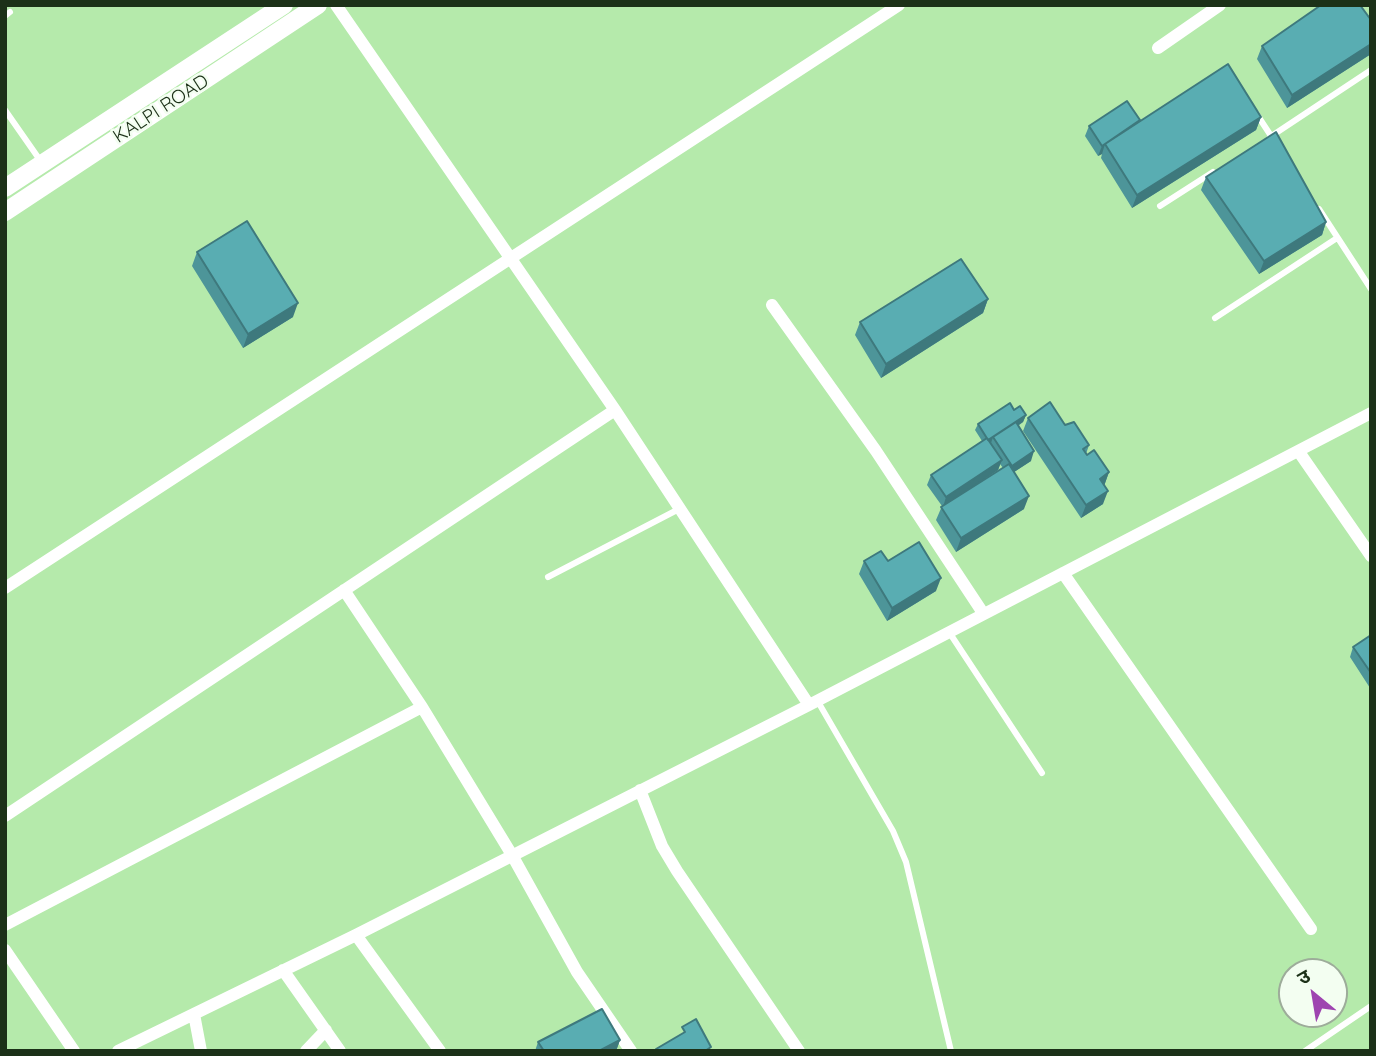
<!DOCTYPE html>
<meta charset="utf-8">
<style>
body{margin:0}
#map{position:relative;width:1376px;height:1056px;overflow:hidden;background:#b5eaab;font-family:Quicksand,"Noto Sans Devanagari",sans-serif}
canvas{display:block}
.frame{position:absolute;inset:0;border:7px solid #1c3118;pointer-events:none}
.north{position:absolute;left:1278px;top:958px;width:70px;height:70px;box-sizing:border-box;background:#f3fef1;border:2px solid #9dac9a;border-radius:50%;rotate:330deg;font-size:19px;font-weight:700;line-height:28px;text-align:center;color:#1c3118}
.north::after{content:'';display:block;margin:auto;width:24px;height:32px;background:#9e44b0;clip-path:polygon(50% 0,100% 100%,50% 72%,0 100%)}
</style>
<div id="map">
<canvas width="1376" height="1056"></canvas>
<div class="frame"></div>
<div class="north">उ</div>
</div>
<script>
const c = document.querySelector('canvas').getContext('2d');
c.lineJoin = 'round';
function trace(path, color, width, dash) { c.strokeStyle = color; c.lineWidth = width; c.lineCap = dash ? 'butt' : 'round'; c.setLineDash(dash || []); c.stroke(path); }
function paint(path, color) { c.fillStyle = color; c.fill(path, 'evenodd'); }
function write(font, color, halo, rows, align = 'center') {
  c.font = font + ' Quicksand,sans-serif'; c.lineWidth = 5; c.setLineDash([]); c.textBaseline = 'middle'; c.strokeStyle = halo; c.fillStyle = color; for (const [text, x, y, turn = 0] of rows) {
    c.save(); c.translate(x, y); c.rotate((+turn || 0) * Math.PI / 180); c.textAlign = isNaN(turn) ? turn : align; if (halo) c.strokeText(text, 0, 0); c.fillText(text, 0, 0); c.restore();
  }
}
const lane = new Path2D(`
 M5,16L10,12
 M5,110L42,163
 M1256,113L1275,142
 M1270,137L1371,70
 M1160,206L1213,172
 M1319,209L1371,289
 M1215,318L1337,238
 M548,577L679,509
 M949,632L1042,773
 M817,700L893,831L906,862L951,1051
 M1305,1051L1371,1006`);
const street = new Path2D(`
 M336,5L615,410L809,705
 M1158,48L1220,5
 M772,305L876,451L983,613
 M1299,452L1371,556
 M1063,573L1311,929
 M5,588L899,5
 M344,590L422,707L512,855L577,972L631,1051
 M640,790L662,846L677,871L799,1051
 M5,816L615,410
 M5,925L422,707
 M356,935L440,1051
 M5,950L74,1051
 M283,970L340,1051
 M194,1014L201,1051
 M118,1051L356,935L809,705L1371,413
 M306,1051L326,1030`);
const secondary = new Path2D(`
 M5,188L284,5
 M5,212L318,5`);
const wall = new Path2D(`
 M1371,20V54L1287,108L1257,59L1262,46Z
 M1261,117L1256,130L1132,208L1101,158L1102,154L1098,156L1085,136L1089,126L1139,122Z
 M1206,177L1326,222L1322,235L1259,274L1201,190Z
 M197,252L293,317L243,348L192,266Z
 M988,299L983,313L881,378L855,335L860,322Z
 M1014,410L1026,415L1023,422L1018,426L1031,461L1014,472L1024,509L956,552L936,520L942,506L927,485L931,475L982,441L975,430L978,424ZM1000,464L1003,468L977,484L998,470Z
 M1028,418L1065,425L1089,445L1086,454L1109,472L1104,486L1103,504L1081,518L1023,431Z
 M864,561H888L936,591L887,621L859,574Z
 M1371,635V687L1370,688L1350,657L1353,647Z
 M620,1040L616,1051H535L538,1042Z`);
const shadedWall = new Path2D(`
 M1371,44V54L1287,108L1292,95Z
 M1261,117L1256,130L1132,208L1137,195Z
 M1105,144L1102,154L1098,156L1102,146Z
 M1326,222L1322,235L1259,274L1264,261Z
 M988,299L983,313L881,378L886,364Z
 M298,303L293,317L243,348L248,334Z
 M1026,415L1023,422L995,440L993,437L991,443L986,446L988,440Z
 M1034,451L1031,461L1008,476L1012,466Z
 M1002,460L998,470L943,507L946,497Z
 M1109,472L1104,486L1100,479Z
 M1108,491L1103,504L1081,518L1086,505Z
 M1029,496L1024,509L956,552L961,538Z
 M941,578L936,591L887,621L892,608Z
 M620,1040L616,1051H599Z`);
const building = new Path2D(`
 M1321,5H1360L1371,20V44L1292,95L1262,46Z
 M1228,64L1261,117L1137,195L1105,144Z
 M1127,101L1140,120L1102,146L1089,126Z
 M1276,132L1326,222L1264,261L1206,177Z
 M247,221L298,303L248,334L197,252Z
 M961,259L988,299L886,364L860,322Z
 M1050,402L1065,425L1074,422L1089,445L1083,449L1087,455L1094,450L1109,472L1100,479L1108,491L1086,505L1028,418Z
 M1010,403L1014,410L1020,406L1026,415L988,440L978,424Z
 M1016,422L1034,451L1012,466L993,437Z
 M987,438L1002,460L946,497L931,475Z
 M1009,464L1029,496L961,538L941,507Z
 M919,542L941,578L892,608L864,561L881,551L888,561Z
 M1371,635V673L1353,647Z
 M602,1009L620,1040L599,1051H544L538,1042Z
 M696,1019L711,1047L705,1051H657L656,1049L685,1032L682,1027Z`);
const streetNames = [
 ["KALPI ROAD",161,109,-33]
];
trace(lane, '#fff', 6);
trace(street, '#fff', 12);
trace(secondary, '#fff', 18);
paint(wall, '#4d9599');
paint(shadedWall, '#3e797d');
paint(building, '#59adb2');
trace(building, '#3e797d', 2);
write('19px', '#1c3118', '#f3fef1', streetNames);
</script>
